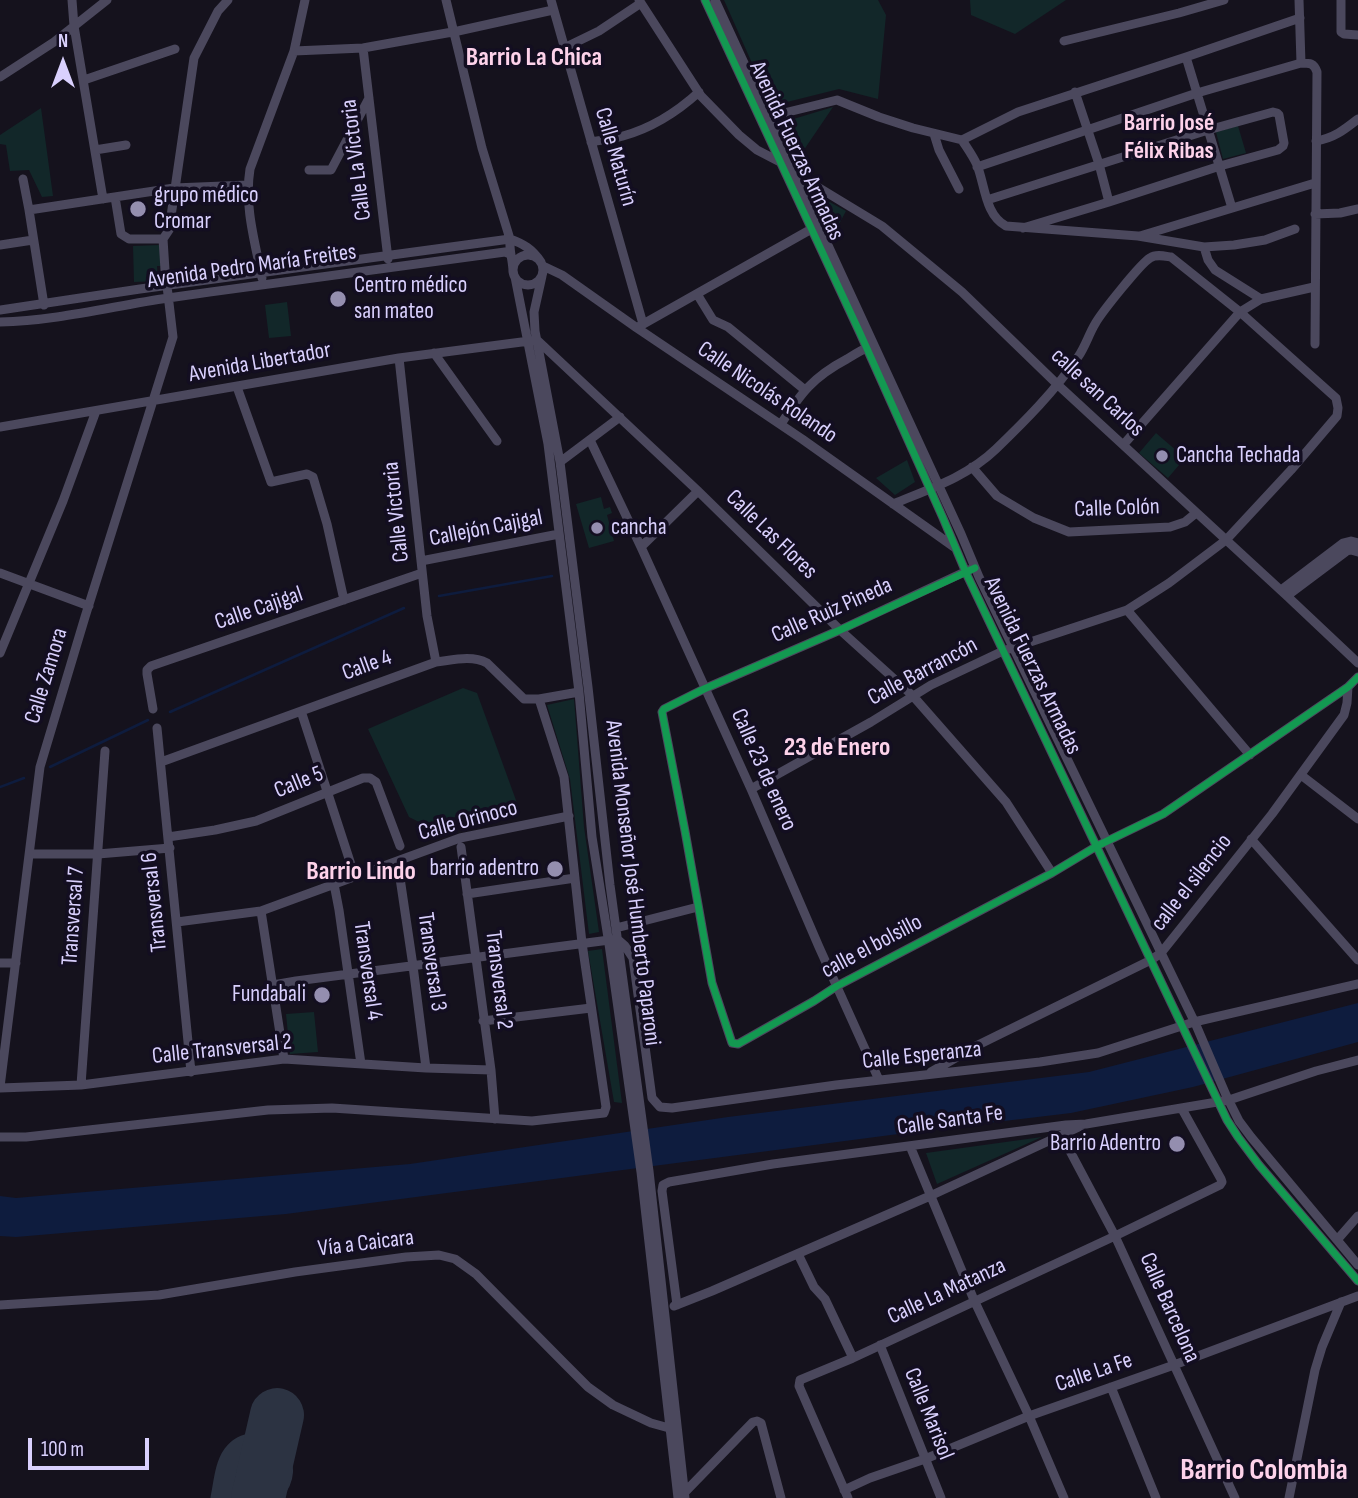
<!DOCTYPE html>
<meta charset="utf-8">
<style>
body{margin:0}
#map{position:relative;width:1358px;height:1498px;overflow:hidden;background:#15121d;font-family:"Sofia Sans Condensed",sans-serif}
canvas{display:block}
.north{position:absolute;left:28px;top:28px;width:70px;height:70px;-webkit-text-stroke:5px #130e21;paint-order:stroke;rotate:0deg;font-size:19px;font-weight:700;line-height:28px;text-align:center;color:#d9d0fd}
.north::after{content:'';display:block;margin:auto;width:24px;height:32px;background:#d9d0fd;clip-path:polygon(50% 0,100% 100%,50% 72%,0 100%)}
.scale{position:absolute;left:28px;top:1438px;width:121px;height:32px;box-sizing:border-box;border:4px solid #d9d0fd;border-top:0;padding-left:9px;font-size:21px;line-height:24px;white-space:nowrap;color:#d9d0fd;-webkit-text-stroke:5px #130e21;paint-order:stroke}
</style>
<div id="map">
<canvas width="1358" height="1498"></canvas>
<div class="north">N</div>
<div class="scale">100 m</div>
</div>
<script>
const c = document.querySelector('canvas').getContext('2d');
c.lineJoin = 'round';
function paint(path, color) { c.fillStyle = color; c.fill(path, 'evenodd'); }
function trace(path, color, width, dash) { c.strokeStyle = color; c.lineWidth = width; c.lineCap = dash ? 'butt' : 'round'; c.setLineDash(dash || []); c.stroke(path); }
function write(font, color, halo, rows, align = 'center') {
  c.font = font + ' "Sofia Sans Condensed",sans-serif'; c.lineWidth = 7; c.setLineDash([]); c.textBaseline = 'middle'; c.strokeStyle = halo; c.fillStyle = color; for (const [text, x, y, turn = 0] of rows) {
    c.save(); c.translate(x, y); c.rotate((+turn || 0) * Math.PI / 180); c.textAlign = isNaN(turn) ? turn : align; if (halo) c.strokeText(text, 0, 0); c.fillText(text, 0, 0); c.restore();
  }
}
const green = new Path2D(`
 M724,0H878L886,15L878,99L839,89L771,106Z
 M970,0H1066L1015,34L971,15Z
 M833,107L795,163L777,124Z
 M41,108L53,196L42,197L29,170L10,171L6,145L0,144V135Z
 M1238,126L1246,153L1223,159L1216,132Z
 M806,189L846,211L831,239Z
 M160,245L161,266H157L158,281L134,282L133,246Z
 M287,302L291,336L269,338L265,305Z
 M1156,433L1185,458L1168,478L1139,453Z
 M907,460L915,482L895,495L876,478Z
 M601,497L604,509L610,507L612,513L607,515L614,541L589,548L576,504Z
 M463,688L477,693L517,803L429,823L419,822L409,817L368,729Z
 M574,699L584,827L599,932L589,934L570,779L547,705Z
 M602,949L622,1103L614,1102L588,951Z
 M314,1012L318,1052L290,1054L286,1014Z
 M1042,1137L937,1184L926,1153Z`);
const water = new Path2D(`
 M1358,1003V1042L1193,1087L1071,1113L929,1130L286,1214L16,1237L0,1236V1196L16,1198L410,1164L728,1117L1089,1072Z`);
const stream = new Path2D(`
 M439,596L552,576
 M170,712L404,608
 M50,767L148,720
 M0,787L24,778`);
const taxiway = new Path2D(`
 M221,1498C224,1484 225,1466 233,1455C255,1425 309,1462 267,1498`);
const runway = new Path2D(`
 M258,1498L277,1415`);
const minor = new Path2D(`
 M72,0L74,26L103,199
 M446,0L482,148L510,239C509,251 513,261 513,272
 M551,0L643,324
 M639,0L701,96L739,135L757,150L782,163
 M705,0L860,333L943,518L967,575L1227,1120L1238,1137L1259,1165L1358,1281
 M715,0L961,534L979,577L1196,1025L1226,1095L1239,1121L1251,1137L1358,1265
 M1299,0L1301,63
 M1341,0V32L1344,34L1358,35
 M1064,41L1179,13L1224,0
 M363,48L388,259
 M564,48L599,31L641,3
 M294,51L363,48L458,31L553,10
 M1186,57L1232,208
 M0,77L54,42L107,0
 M84,80L175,49
 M1075,92L1099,164L1109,202
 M766,119L788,112L837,100L879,117L913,128L962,140C967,148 973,156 977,165C985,185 985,215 1006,226L1138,236L1204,247L1234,245L1265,240L1295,229
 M934,134L939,150L959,189
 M962,140L1018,112L1186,57L1300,18
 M1316,141C1334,138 1344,130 1358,119
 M591,142C601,140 613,139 623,136C652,128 677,112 699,92
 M95,150L126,145
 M977,167L1197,93L1301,63C1310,63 1314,63 1317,72L1315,344
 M309,170H331L369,98
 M793,172L882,226L962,292L1058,385L1287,596L1358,663
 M23,179L29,210L44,305
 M115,197L121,234L129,239H163
 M987,200L1208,130L1273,112L1277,113L1279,115L1284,143L1283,146L1278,150L1220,166L1109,202L1023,228
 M29,210L174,188L248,185
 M1315,214L1340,213L1358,209
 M1140,236L1315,183
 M0,245L33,240
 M1204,247L1208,260L1215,270L1261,299
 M513 270a15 15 0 1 1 30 0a15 15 0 1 1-30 0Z
 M543,266L562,275L637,328L802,439L954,547
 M165,270L163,239L169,230L194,58L218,11L228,0
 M542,276L534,312L535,331L560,462L588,687L610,885L649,1171L685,1498
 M515,277L548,444L579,692L592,837L609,944L641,1172L678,1498
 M262,278C255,242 244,206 250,169L294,51L305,0
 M697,294L713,320L728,327L805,390
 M0,310L140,289L510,239C524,244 532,249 541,262
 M0,322C56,321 113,306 168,298C280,282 392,267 505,252L510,254
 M638,327L815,227
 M434,353L497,441
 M399,358L427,616L436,662
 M237,387L271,482L307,474L313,477L327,524L344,600
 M781,424C801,393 813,377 847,359C855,354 863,349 871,346
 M0,427L399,358L537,340L698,491L840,630L913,696L1006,802L1052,873
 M590,440L641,547L751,789L819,947L879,1080
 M1124,444L1240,312L1261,299L1314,287
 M560,462L620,417
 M972,467L997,496L1034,518L1069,532L1170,527L1185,522L1196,513
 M641,547L698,491
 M421,561L559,534
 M971,569L840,630L704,689L664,709L662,712L685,831L712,983L732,1043L738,1044L814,1001L837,986L1052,873L1097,846L1163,814L1348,687L1358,677
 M0,573L89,606
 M1281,590L1343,543L1351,541L1358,543
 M1287,596L1347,551L1351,550L1358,552
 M1127,610L1250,755
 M0,653L63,501L96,411
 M153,709L147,674V670L151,666L422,573
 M301,711L355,877
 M157,728L191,1072
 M161,762L436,662C453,660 472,655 487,663L524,699H539L579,692
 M1301,775L1358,819
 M751,789L871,722L931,685L1003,651L1127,610L1169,583L1226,540L1291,470L1337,416L1338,408L1336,398L1240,312L1171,257C1164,256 1156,254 1150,258C1141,263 1101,313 1095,324C1089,334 1085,347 1078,357C1055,391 1025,421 996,449C967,477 929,489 893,504
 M168,837L215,830L256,821L363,778H370L376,782L400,846
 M1251,839L1358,960
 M461,847L491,1070L495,1119
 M30,854H98L170,848
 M396,862L400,878L413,966L426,1068
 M334,884L339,910L361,1064
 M467,894L575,878
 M261,911L284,1059
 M177,922L261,911L460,838L569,816
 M616,928L698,907
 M0,963H16
 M273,985L296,981L617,939L625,946L633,958L652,1098L660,1107L672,1108L836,1085L1040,1062L1098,1053L1194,1022L1358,984
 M483,1021L591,1008
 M931,1072L978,1045L1151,960L1161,953L1272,814L1344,715L1347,703L1348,687
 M81,1085L105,751
 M0,1087L40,767L85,617L173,337L167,286
 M0,1088L81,1085L284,1059L426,1068L491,1070
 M1065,1135L1071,1153L1115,1236L1235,1498
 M0,1137H26L268,1110L332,1108L532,1121L604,1113L606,1107L582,943L564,777L539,699
 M910,1146L974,1300L1029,1416L1064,1498
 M1337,1240L1358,1216
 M798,1254L814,1287L825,1299L853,1358
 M0,1305L159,1295L295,1272L406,1257L439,1255L455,1259L476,1274L566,1365L588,1387L613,1405L651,1423L669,1428H675
 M677,1305L662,1191L663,1185L669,1182L773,1164L1066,1125L1086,1124L1229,1100L1316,1071L1358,1060
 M674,1306L712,1291L930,1196L1081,1126
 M880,1345L941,1498
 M1111,1387L1156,1498
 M844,1490L870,1478L925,1459L1029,1416L1174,1365L1358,1296
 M685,1492L753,1422L757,1421L761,1423L781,1498
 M848,1498L799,1386L800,1380L853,1358L1115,1236L1220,1185L1222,1182L1221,1179L1182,1109
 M1289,1498L1315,1370L1322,1347L1341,1302`);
const cycleway = new Path2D(`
 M705,0L860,333L943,518L967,575L1227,1120L1238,1137L1259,1165L1358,1281
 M975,568L840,630L704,689L664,709L662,712L685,831L712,983L732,1043L738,1044L814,1001L837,986L1052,873L1097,846L1163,814L1348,687L1358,677`);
const markers = [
 [138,209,9,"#948eaf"],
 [338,299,9,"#948eaf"],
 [1162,456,7,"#948eaf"],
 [597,528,7,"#948eaf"],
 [555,869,9,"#948eaf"],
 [322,995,9,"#948eaf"],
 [1177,1144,9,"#948eaf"]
];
const streetNames = [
 ["Avenida Fuerzas Armadas",796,151,65],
 ["Calle Maturín",615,157,74],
 ["Calle La Victoria",357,160,-97],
 ["Avenida Pedro María Freites",252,267,-8],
 ["Avenida Libertador",260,363,-10],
 ["Calle Nicolás Rolando",767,393,34],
 ["calle san Carlos",1097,393,43],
 ["Calle Colón",1117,509,-2],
 ["Calle Victoria",397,512,-96],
 ["Callejón Cajigal",486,529,-11],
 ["Calle Las Flores",771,535,44],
 ["Calle Cajigal",259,609,-19],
 ["Calle Ruiz Pineda",832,611,-24],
 ["Calle 4",367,666,-20],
 ["Avenida Fuerzas Armadas",1032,666,64],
 ["Calle Barrancón",923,672,-28],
 ["Calle Zamora",47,676,-73],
 ["Calle 23 de enero",763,770,66],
 ["Calle 5",299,783,-22],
 ["Calle Orinoco",468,821,-15],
 ["Avenida Monseñor José Humberto Paparoni",632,883,83],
 ["calle el silencio",1192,883,-52],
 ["Transversal 6",155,902,-96],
 ["Transversal 7",74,916,-86],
 ["calle el bolsillo",872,947,-28],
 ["Transversal 3",431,962,82],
 ["Transversal 4",367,971,82],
 ["Transversal 2",498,980,83],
 ["Calle Transversal 2",222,1050,-6],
 ["Calle Esperanza",922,1056,-6],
 ["Calle Santa Fe",950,1121,-8],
 ["Vía a Caicara",366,1244,-7],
 ["Calle La Matanza",947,1292,-25],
 ["Calle Barcelona",1169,1308,66],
 ["Calle La Fe",1094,1373,-19],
 ["Calle Marisol",928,1414,68]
];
const poiNames = [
 ["grupo médico",154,196],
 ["Cromar",154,222],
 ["Centro médico",354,286],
 ["san mateo",354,312],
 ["Cancha Techada",1176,456],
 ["cancha",611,528],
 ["barrio adentro",539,869,"right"],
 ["Fundabali",306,995,"right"],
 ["Barrio Adentro",1161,1144,"right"]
];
const neighbourhoodNames = [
 ["Barrio José",1169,124],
 ["Félix Ribas",1169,152]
];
const quarterNames = [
 ["Barrio La Chica",534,58],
 ["23 de Enero",837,748],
 ["Barrio Lindo",361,872]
];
const districtNames = [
 ["Barrio Colombia",1264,1471]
];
paint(green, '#122729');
paint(water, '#0e1c3e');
trace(stream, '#0e1c3e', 2.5);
trace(taxiway, '#2c3342', 21);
trace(runway, '#2c3342', 54);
trace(minor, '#4b485d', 9);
trace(cycleway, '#139951', 7);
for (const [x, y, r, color] of markers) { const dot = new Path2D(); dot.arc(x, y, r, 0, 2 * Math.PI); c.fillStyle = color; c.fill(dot); trace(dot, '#130e21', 2.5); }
write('23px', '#d9d0fd', '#130e21', streetNames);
write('23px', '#d9d0fd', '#130e21', poiNames, 'left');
write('bold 24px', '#fdd2ea', '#130e21', neighbourhoodNames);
write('bold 26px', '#fdd2ea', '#130e21', quarterNames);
write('bold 30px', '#fdd2ea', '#130e21', districtNames);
</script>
